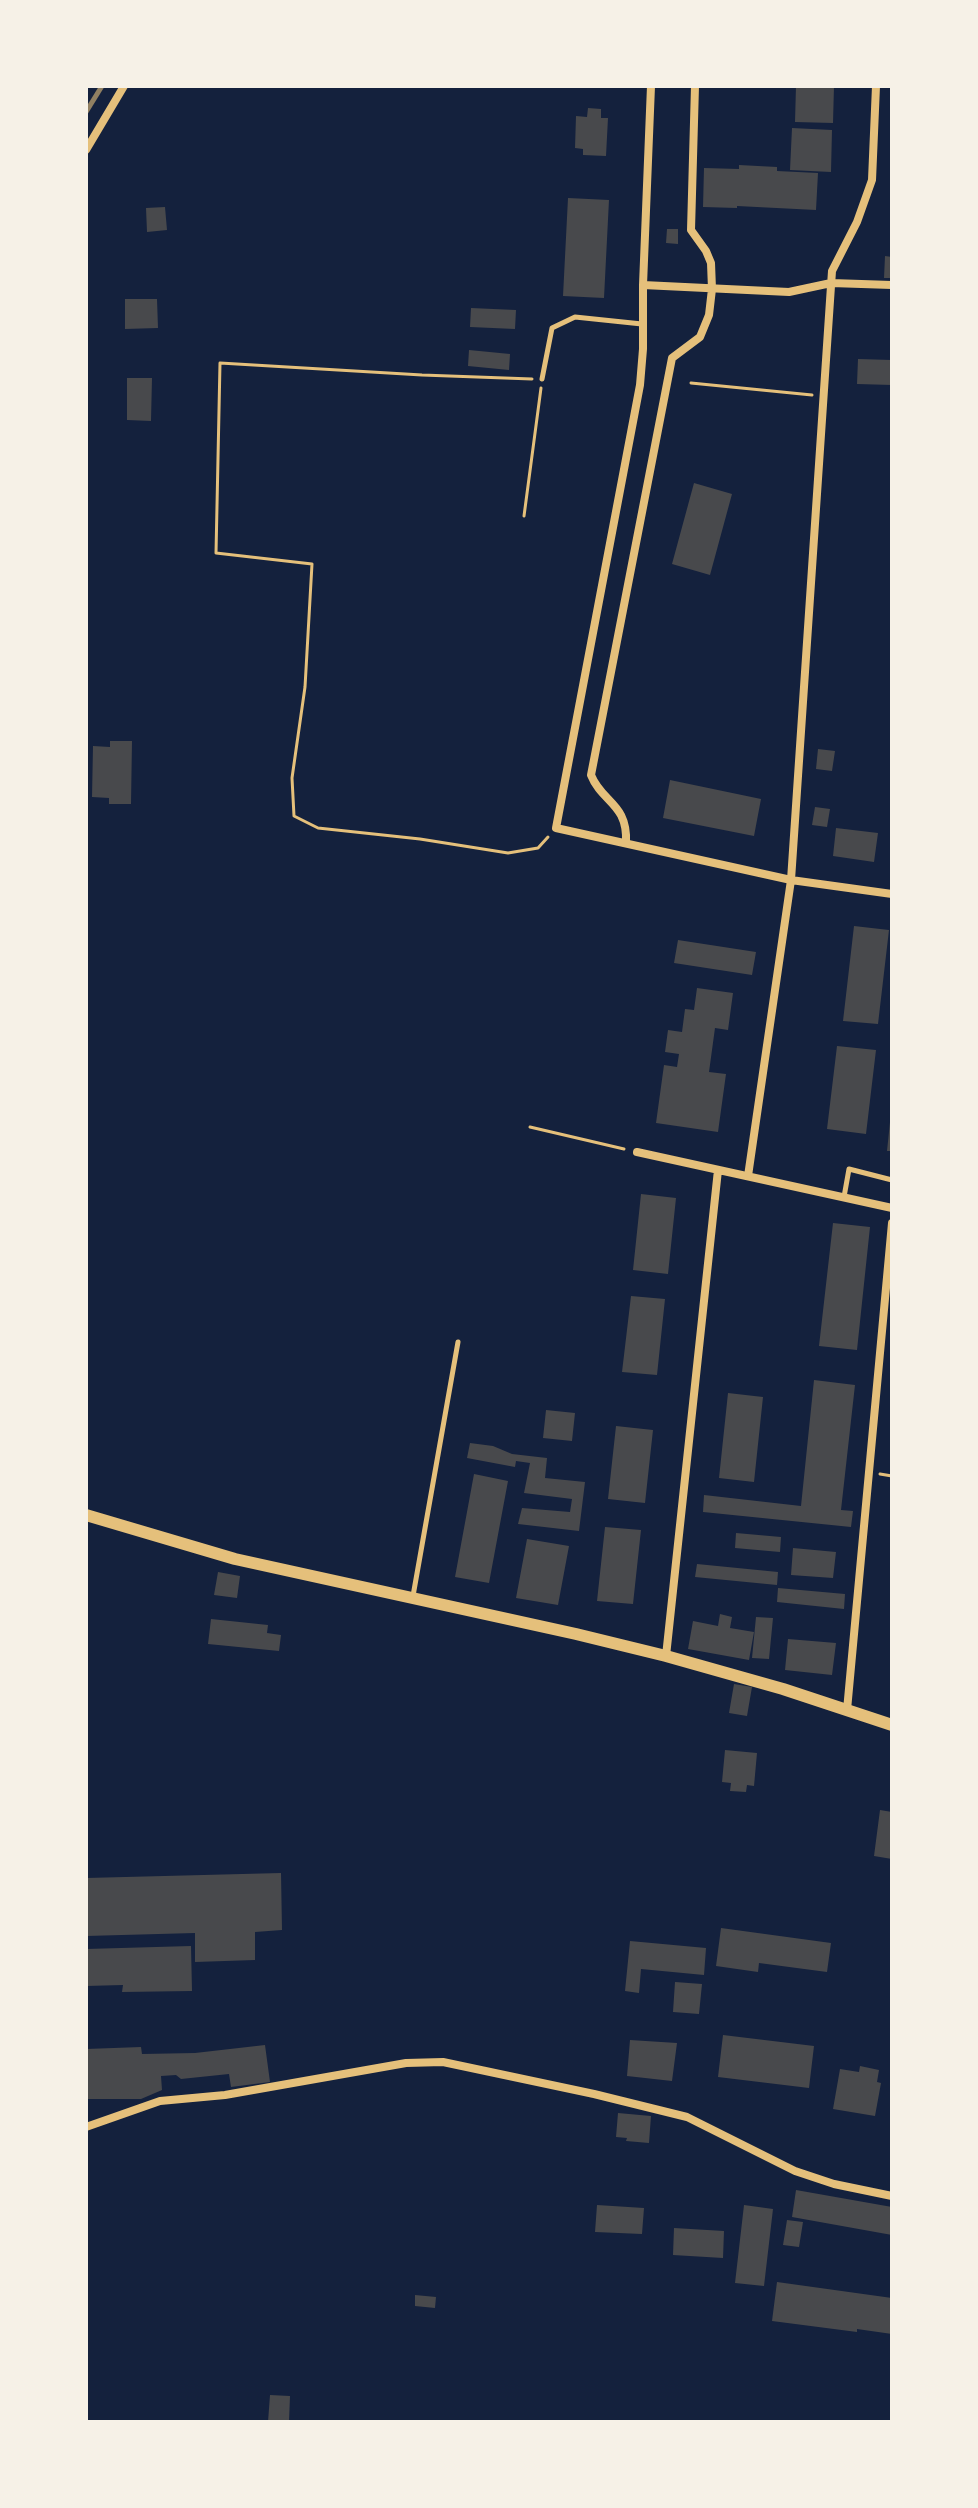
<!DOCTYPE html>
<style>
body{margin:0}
#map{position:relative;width:978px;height:2508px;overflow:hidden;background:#14213d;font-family:Ubuntu,sans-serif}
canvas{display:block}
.frame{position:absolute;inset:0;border:88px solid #f6f1e7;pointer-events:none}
</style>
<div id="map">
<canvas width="978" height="2508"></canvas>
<div class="frame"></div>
</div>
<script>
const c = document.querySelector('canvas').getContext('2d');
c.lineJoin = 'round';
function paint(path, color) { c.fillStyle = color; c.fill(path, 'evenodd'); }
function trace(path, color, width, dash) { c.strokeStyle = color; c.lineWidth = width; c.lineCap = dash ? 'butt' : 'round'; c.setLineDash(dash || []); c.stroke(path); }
const building = new Path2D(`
 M796,86H834L833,123L795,122Z
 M588,108L601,109V118H608L606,156L583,155V149L575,148L576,116L587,117Z
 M792,128L832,130L831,172L790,170Z
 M739,165L777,167V171L818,173L816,210L737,206V208L703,207L704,168L739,169Z
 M568,198L609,200L604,298L563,296Z
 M165,207L167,230L147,232L146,208Z
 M667,229H678V244L666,243Z
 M885,256L892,257V278H884Z
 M125,299H157L158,328L125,329Z
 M471,308L516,310L515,329L470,327Z
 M469,350L510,354L509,370L468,366Z
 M858,359L892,360V385L857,384Z
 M127,378H152L151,421L127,420Z
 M694,483L732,494L710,575L672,564Z
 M110,741H132L131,804H109V798L92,797L93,746L110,747Z
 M818,749L835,751L832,771L816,769Z
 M670,780L761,799L754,836L663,818Z
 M815,807L830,809L827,827L812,825Z
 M836,828L878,833L874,862L833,856Z
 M854,926L889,930L878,1024L843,1021Z
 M678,940L756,952L752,975L674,963Z
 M697,988L733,993L728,1030L715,1028L709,1072L726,1074L718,1132L656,1123L664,1065L677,1067L679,1054L665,1052L668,1030L682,1032L685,1009L694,1010Z
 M837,1046L876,1050L866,1134L827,1129Z
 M890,1122L892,1123V1151H887Z
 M641,1194L676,1198L668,1274L633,1270Z
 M833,1223L870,1227L857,1350L819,1346Z
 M631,1296L665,1299L657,1375L622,1372Z
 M814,1380L855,1385L841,1510L853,1511L851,1527L703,1512L704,1495L801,1506Z
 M728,1393L763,1397L754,1482L719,1478Z
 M546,1410L575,1413L572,1441L543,1438Z
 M616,1426L653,1430L645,1503L608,1499Z
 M470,1443L493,1446L512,1454L547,1458L545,1478L585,1482L579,1531L518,1524L522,1508L570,1512L572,1499L524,1493L530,1463L516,1461L515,1467L467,1458Z
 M474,1474L508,1481L489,1583L455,1577Z
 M605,1527L641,1530L633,1604L597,1601Z
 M736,1533L781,1537L780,1552L735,1548Z
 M527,1539L569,1546L558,1605L516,1598Z
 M793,1548L836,1552L833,1578L791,1575Z
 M697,1564L778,1572L777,1585L695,1577Z
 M218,1572L240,1576L237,1598L214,1595Z
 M778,1588L845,1594L844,1609L777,1602Z
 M720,1614L732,1617L730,1628L754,1632L749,1660L688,1649L693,1621L718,1626Z
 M756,1617L773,1618L769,1659L752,1658Z
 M211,1619L268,1625L267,1633L281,1635L279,1651L208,1644Z
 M788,1639L836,1643L832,1675L785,1670Z
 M734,1684L752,1687L747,1716L729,1713Z
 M725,1750L757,1753L754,1786L747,1785L746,1792L730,1791L731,1783L722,1782Z
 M880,1810L892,1812V1859L874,1856Z
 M281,1873L282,1930L255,1932V1960L195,1962V1933L86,1936V1878Z
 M721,1928L831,1943L827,1972L759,1963L758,1972L716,1966Z
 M630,1941L706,1948L704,1975L641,1969L639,1993L625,1991Z
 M191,1946L192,1991L122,1992L123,1985L86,1986V1949Z
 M675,1982L702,1984L699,2014L673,2012Z
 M723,2035L814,2046L809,2088L718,2077Z
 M630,2040L677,2043L672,2081L627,2076Z
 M265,2045L270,2082L231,2087L229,2074L181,2079L176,2075L161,2076L162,2090L141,2099H86V2049L141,2047L142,2054L195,2053Z
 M860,2066L879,2070L877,2082L881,2083L875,2116L833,2109L840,2069L859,2072Z
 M618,2113L651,2116L649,2143L626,2141L627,2138L616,2137Z
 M796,2190L892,2207V2235L792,2217Z
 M597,2205L644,2208L642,2234L595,2232Z
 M744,2205L773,2209L764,2286L735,2283Z
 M787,2220L803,2222L799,2247L783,2245Z
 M674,2228L724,2231L723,2258L673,2255Z
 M777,2282L892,2298V2334L857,2329V2332L772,2321Z
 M415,2295L436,2297L435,2308L415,2306Z
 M270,2395L290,2396L289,2422H268Z`);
const path = new Path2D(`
 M532,379L422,375L220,363L216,553L312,564L305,687L292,778L294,816L318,828L420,839L508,853L538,848L548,837
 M691,383L812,395
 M524,516L541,388
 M530,1127L624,1149
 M880,1474L892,1476`);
const service = new Path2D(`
 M542,379L552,328L575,317L642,324
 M844,1197L849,1169L892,1180
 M413,1596L458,1342`);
const minor = new Path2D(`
 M651,86L643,285V349L640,385L556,828L791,880L892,894
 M86,150L124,86
 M643,285L789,292L831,283L892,285
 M626,843C628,803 602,803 591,775L672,358L700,337L709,315L712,289L711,263L706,251L691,230L695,86
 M637,1152L892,1208
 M748,1176L791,880L832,271L857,222L872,180L876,86
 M666,1656L718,1170
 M847,1710L892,1223
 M86,2127L160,2101L225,2095L406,2063L443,2062L594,2094L687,2117L795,2171L834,2184L892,2196`);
const tertiary = new Path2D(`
 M86,1515L235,1559L576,1634L666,1656L783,1689L892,1725`);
const rail = new Path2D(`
 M86,112L102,86`);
paint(building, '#48494c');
trace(path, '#e5c07b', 3);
trace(service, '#e5c07b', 5);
trace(minor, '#e5c07b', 8);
trace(tertiary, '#e5c07b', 12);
trace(rail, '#918062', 5);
</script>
